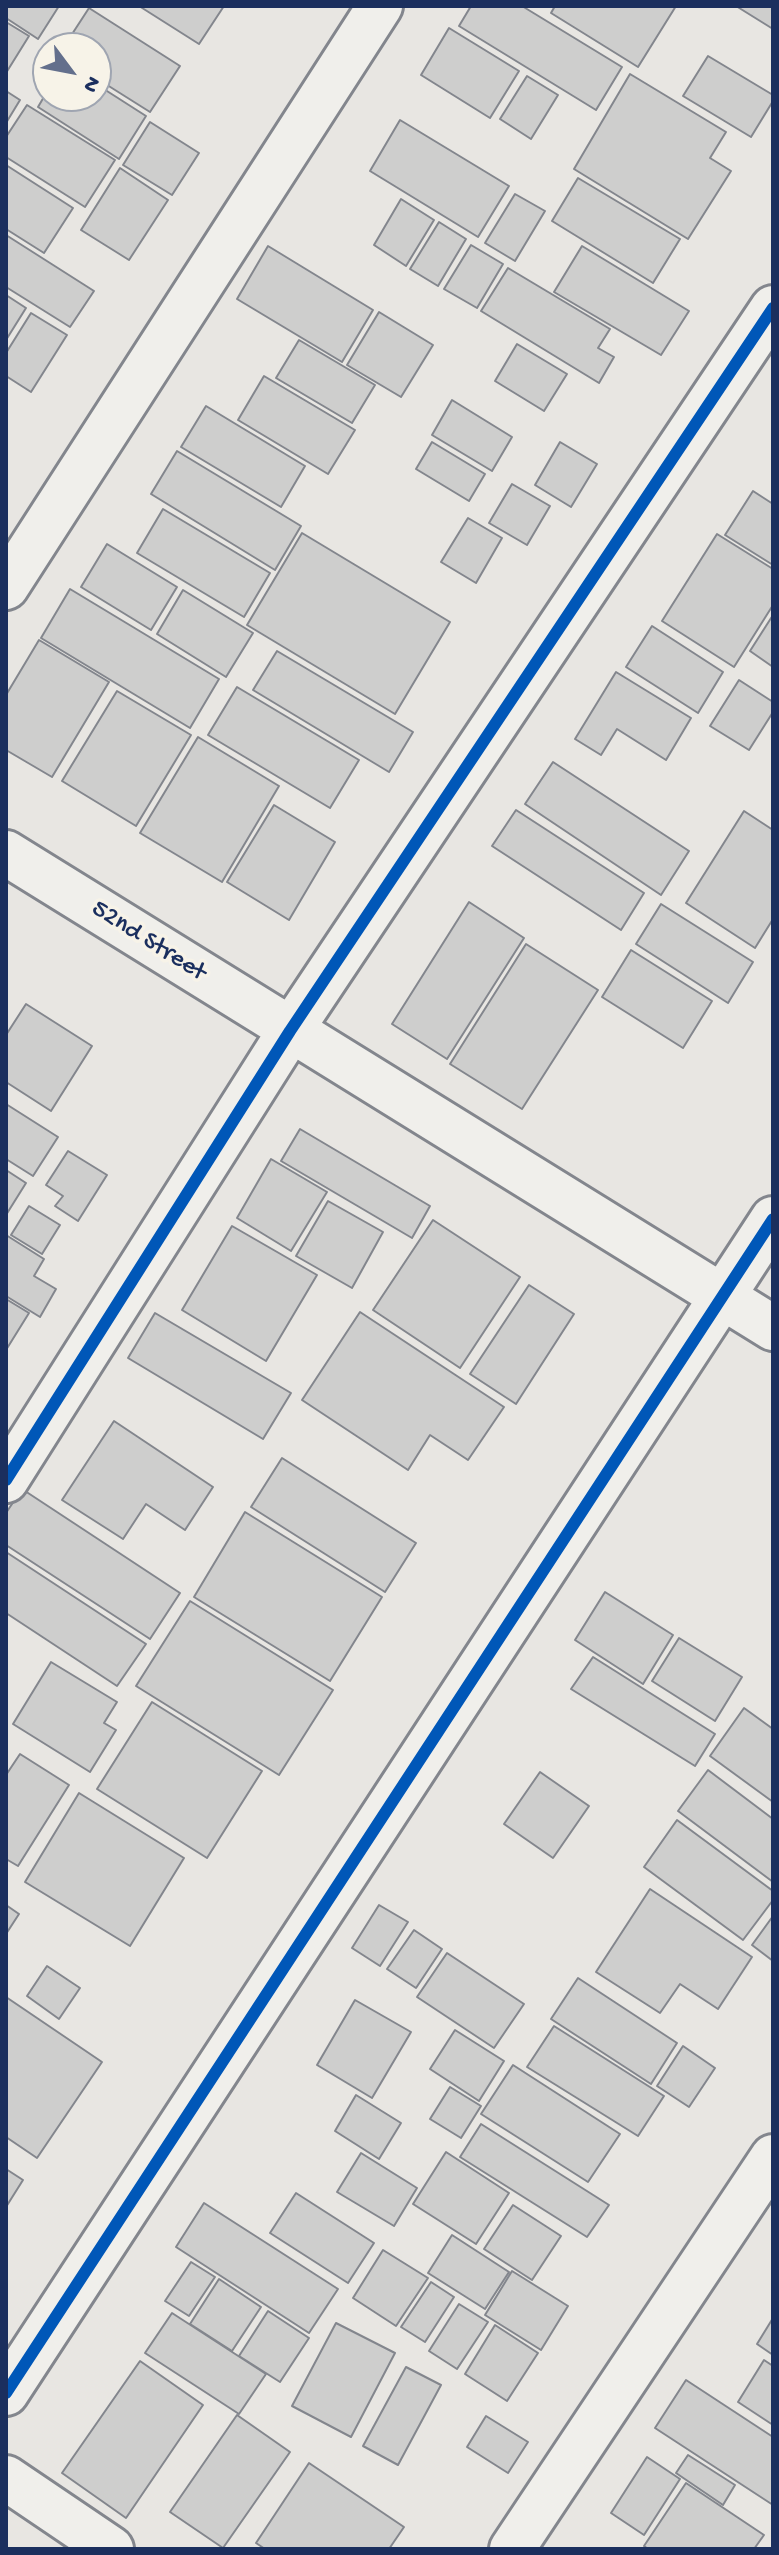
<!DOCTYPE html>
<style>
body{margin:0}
#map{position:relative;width:779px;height:2555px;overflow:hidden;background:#e8e6e2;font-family:"Gochi Hand",sans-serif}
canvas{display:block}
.frame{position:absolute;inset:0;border:8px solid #1b2f5e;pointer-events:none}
.north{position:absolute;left:32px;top:32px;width:80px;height:80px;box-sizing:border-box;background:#f7f3e8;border:2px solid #9fa5b1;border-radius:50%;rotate:122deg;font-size:22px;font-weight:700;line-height:32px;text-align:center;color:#1b2f5e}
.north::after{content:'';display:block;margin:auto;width:28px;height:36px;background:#636f8c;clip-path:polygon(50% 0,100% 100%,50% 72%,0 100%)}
</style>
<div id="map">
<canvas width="779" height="2555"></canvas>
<div class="frame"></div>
<div class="north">N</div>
</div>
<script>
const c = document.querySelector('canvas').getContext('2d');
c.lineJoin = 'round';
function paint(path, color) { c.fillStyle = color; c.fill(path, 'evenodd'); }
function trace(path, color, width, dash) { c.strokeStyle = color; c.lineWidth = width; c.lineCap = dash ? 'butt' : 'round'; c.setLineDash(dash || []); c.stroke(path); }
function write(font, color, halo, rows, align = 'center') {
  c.font = font + ' "Gochi Hand",sans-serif'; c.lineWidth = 7; c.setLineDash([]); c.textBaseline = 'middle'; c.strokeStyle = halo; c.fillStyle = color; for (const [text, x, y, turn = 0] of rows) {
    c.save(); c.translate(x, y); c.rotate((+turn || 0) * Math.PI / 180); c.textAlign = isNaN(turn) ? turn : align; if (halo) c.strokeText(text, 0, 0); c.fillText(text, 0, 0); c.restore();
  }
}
const building = new Path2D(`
 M6,6H59L38,39L6,18Z
 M139,6H224L199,44Z
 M471,6H522L622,67L596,110L459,26Z
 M555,6H676L638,67L551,13Z
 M736,6H773V29Z
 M89,8L180,66L150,112L96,78V48H63Z
 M6,22L29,36L6,73Z
 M449,28L519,71L490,118L421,75Z
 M708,56L773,95V101L751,137L683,96Z
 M630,74L726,132L710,158L731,171L688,239L574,169Z
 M527,76L558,95L531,139L500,119Z
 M96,84L146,116L119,159L38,107L48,90V96H96Z
 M6,91L20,100L6,123Z
 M27,105L115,160L85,207L6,157V137Z
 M400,120L509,186L478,237L370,171Z
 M150,122L199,153L172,195L123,165Z
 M6,165L73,208L44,253L6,229Z
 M120,168L168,200L129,260L81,230Z
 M578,178L680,239L653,283L552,221Z
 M515,194L545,211L515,261L485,243Z
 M401,199L434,220L406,266L374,245Z
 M439,222L466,239L438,286L410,269Z
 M6,235L94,291L70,327L6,287Z
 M471,245L503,264L477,308L444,289Z
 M268,246L373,310L342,362L237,299Z
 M582,246L689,311L661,355L554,292Z
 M508,268L610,329L598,348L614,357L599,383L481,311Z
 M6,295L26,308L6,340Z
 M379,312L433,345L401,397L347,365Z
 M31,313L67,335L31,392L6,376V353Z
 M299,340L375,385L352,423L276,378Z
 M517,344L567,374L544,411L495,381Z
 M264,376L355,430L328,474L238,420Z
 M452,400L512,437L492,471L432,435Z
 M206,406L305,466L281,507L181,447Z
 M432,442L485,474L469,501L416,469Z
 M560,442L597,464L571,507L535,485Z
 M177,451L301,526L275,570L151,494Z
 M512,484L550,506L527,545L489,523Z
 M753,491L773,504V565L725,535Z
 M163,509L270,573L244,617L137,553Z
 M468,518L502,538L476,583L441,562Z
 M302,533L450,622L395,714L247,625Z
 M717,534L773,569V605L734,667L662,621Z
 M107,544L177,587L151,630L81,587Z
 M70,589L219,679L190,728L41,638Z
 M183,590L253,633L226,677L157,634Z
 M773,615V667L750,651Z
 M652,626L723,672L698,713L626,667Z
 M39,640L109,682L52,777L6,750V695Z
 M277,651L413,732L389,772L253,690Z
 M616,672L691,718L666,760L617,729L601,755L575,739Z
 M739,680L773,702V712L749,750L710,726Z
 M237,687L359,760L330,808L208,735Z
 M117,691L191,735L136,826L62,781Z
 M198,737L279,786L222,882L140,833Z
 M553,762L689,851L661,895L525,804Z
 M274,805L335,842L289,920L227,882Z
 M516,810L644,893L621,930L492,846Z
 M744,811L773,830V919L755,948L686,903Z
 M469,902L524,938L447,1059L392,1024Z
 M661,904L753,962L728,1003L636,944Z
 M526,944L598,990L522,1109L450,1064Z
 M631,950L712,1001L683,1048L602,997Z
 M26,1004L92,1046L51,1111L6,1082V1035Z
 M6,1104L58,1137L33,1176L6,1159Z
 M300,1129L430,1206L412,1238L281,1161Z
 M68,1151L107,1175L78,1221L55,1206L63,1196L46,1185Z
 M271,1159L327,1192L291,1251L237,1218Z
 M6,1170L26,1183L6,1215Z
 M328,1201L383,1232L352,1288L296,1256Z
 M29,1206L60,1225L42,1254L11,1235Z
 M433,1220L520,1277L460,1368L373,1310Z
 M232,1226L317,1275L266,1361L182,1310Z
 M6,1235L44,1259L34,1276L56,1289L40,1317L6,1296Z
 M529,1285L574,1314L516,1404L470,1374Z
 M6,1299L29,1313L6,1350Z
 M360,1312L504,1407L468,1460L430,1435L408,1470L302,1400Z
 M155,1313L291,1393L263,1439L128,1358Z
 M114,1421L213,1487L185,1530L146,1504L123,1539L62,1500Z
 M282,1458L416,1543L385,1592L251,1507Z
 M22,1489L180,1593L150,1639L6,1545V1513Z
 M245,1512L382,1597L330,1681L194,1597Z
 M6,1552L146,1644L117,1686L6,1613Z
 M605,1592L673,1635L643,1684L575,1640Z
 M190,1601L333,1690L279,1775L136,1686Z
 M679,1638L742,1677L715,1721L652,1681Z
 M593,1657L715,1734L695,1766L571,1689Z
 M51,1662L117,1702L104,1723L116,1730L90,1772L13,1724Z
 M152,1702L262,1771L207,1858L97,1789Z
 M744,1708L773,1729V1802L710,1756Z
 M20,1754L69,1785L18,1866L6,1859V1775Z
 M708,1770L773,1819V1882L678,1811Z
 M540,1772L589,1806L553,1858L504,1824Z
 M79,1793L184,1858L130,1946L25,1882Z
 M677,1820L773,1891V1900L743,1940L644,1867Z
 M650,1889L752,1957L718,2009L680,1984L660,2013L596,1972Z
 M6,1905L19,1914L6,1934Z
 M379,1905L408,1922L380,1966L352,1948Z
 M773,1916V1961L752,1945Z
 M414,1930L442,1949L416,1988L387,1969Z
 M447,1953L524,2004L494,2048L417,1997Z
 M47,1966L80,1988L59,2019L27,1996Z
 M578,1978L677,2043L651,2084L551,2019Z
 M6,1997L102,2062L37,2158L6,2137Z
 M355,2000L411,2032L372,2098L317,2065Z
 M554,2026L664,2096L638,2136L527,2067Z
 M455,2030L504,2061L479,2101L430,2069Z
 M683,2046L715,2068L689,2107L657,2086Z
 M513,2065L620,2134L588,2182L481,2114Z
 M450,2087L481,2106L461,2138L430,2119Z
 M356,2095L401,2123L379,2159L335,2131Z
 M481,2124L609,2205L587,2237L460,2157Z
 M446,2152L509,2193L476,2244L413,2204Z
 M361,2153L417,2188L394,2226L337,2192Z
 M6,2169L23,2180L6,2207Z
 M296,2193L374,2243L348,2283L270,2233Z
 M204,2203L338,2289L309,2333L176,2247Z
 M513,2205L561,2236L532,2280L484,2249Z
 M452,2235L509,2272L485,2309L428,2273Z
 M383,2250L428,2278L396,2326L353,2298Z
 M191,2262L215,2277L189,2316L165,2301Z
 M512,2271L568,2306L541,2350L485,2315Z
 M219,2279L261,2307L232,2351L190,2324Z
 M431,2282L454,2297L425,2342L401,2327Z
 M459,2304L488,2322L457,2369L429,2351Z
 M268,2311L309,2338L280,2382L239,2356Z
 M172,2313L266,2374L239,2414L145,2353Z
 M773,2318V2355L757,2344Z
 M336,2323L395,2353L351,2437L292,2406Z
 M495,2325L538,2353L507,2401L465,2374Z
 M764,2360L773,2366V2425L738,2402Z
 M140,2361L203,2405L126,2518L62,2473Z
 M406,2367L441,2385L398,2465L363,2446Z
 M686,2380L773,2437V2505L655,2428Z
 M237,2415L290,2452L223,2548L170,2512Z
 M486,2416L528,2442L508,2473L467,2447Z
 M688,2455L735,2485L723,2505L676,2473Z
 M647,2457L680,2479L644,2535L611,2513Z
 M309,2463L404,2527L389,2549H265L256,2543Z
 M686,2483L764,2535L754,2549H648L644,2546Z`);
const street = new Path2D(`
 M6,587L380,6
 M6,853L773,1328
 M6,1480L290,1031L773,308
 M6,2393L773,1219
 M6,2478L111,2549
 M512,2549L773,2157`);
const cycleway = new Path2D(`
 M6,1480L290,1031L773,308
 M6,2393L773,1219`);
const streetNames = [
 ["52nd Street",148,942,32]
];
paint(building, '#cececd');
trace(building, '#83868d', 2);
trace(street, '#83868d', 50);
trace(street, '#f0efeb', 44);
trace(cycleway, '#0057b8', 12);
write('26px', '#1b2f5e', '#f7f3e8', streetNames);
</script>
